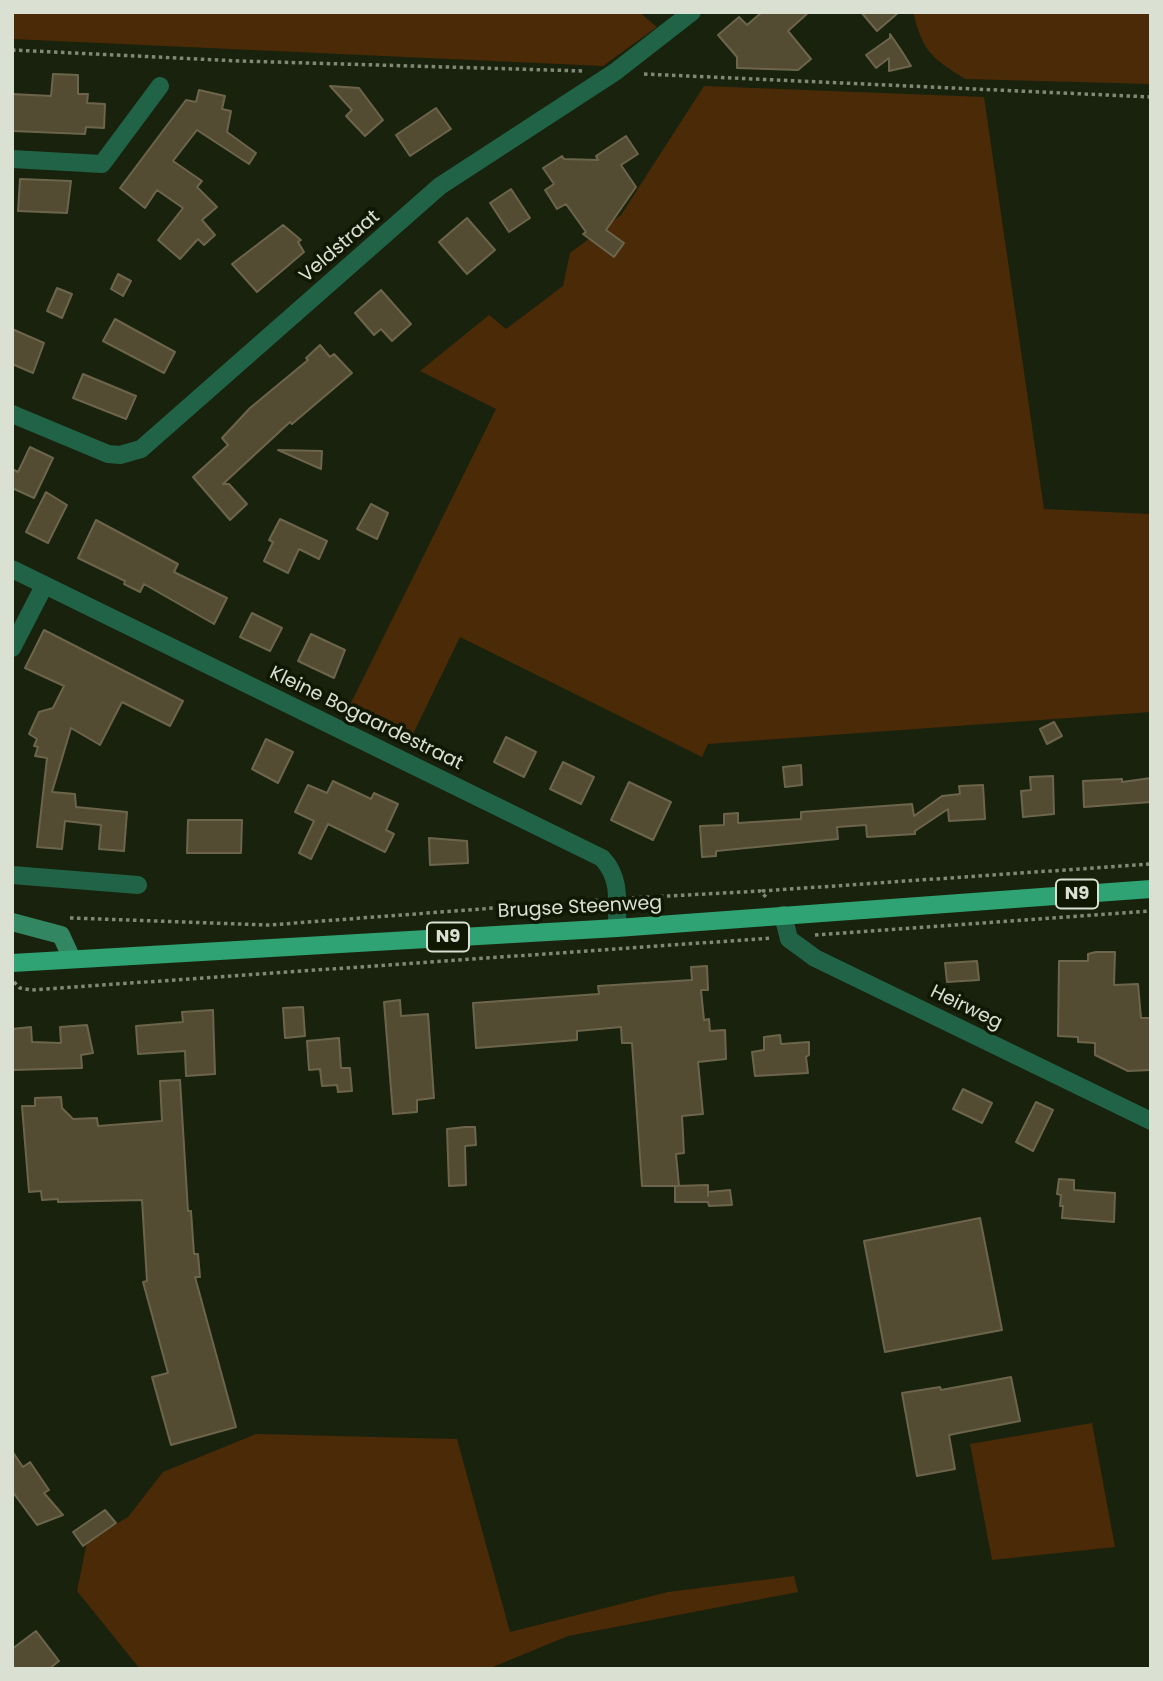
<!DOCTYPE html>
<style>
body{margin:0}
#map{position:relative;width:1163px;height:1681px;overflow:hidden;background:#19220c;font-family:Poppins,sans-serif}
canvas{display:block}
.frame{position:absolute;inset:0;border:14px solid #dae1d3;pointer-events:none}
</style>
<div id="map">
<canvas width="1163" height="1681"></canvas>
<div class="frame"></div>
</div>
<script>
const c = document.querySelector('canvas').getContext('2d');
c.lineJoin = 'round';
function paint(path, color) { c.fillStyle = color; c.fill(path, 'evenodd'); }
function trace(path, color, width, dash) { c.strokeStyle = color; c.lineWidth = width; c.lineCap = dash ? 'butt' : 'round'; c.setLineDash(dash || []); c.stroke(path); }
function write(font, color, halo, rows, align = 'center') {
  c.font = font + ' Poppins,sans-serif'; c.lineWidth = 7; c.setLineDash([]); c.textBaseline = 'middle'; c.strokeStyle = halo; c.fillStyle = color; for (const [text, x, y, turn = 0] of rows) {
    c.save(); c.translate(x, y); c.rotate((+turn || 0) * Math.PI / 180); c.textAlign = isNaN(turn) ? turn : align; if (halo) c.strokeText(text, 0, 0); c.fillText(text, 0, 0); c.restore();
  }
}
const green = new Path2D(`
 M12,12H639L657,27L603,66L12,39Z
 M913,12H1151V84L965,79C931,57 923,52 913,12Z
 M704,86L984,97L1044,509L1151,514V712L708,744L702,757L460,637L410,740L348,709L496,409L420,371L489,315L506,329L563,286L570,253L621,215Z
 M1092,1423L1115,1547L992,1560L970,1444Z
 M256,1434L457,1439L510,1632L668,1592L794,1576L798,1592L568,1636L488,1669H140L77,1591L87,1542L128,1517L163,1472Z`);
const building = new Path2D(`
 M762,12H809L788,31L811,59L798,70L737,68V57L718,35L739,17L747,25Z
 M861,12H899L877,31Z
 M890,34L901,50L911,66L889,71V58L876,68L866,55L890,38Z
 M53,74L78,75V94H88L87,103L105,104L104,128L86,127L85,134L12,131V94L51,96Z
 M330,86L359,88L383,120L365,136L346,116L352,110Z
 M199,90L225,96L222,109L231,111L227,132L256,153L249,164L197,130L173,161L202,181L197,187L217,207L202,220L215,235L204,245L198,239L180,259L158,240L183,208L157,190L145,208L120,188L186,100L196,102Z
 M436,108L451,129L410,156L396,135Z
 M626,136L638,154L621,165L636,187L606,230L624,243L614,257L583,234L586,232L566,204L557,209L545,190L554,184L543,168L562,156L564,159L598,160L596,156Z
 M20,179L71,181L67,213L18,211Z
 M511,189L530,218L509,232L490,203Z
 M467,218L495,250L467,274L439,242Z
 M283,225L301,240L298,242L304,252L257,292L232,264Z
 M118,274L131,281L123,296L111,289Z
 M57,288L72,294L62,318L47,311Z
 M381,290L411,324L392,341L381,329L374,335L355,313Z
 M115,319L175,352L164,373L103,341Z
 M12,329L44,343L33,373L12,364Z
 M320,345L330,357L334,354L352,373L292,424L290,422L223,484H229L247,504L230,520L193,477L228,445L222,438L250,408L308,360L306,358Z
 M83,374L136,396L126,419L73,398Z
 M30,447L53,458L34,498L12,488V469L18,472Z
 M278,450L322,451L321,469Z
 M46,492L67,505L48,543L26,532Z
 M371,504L388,513L377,539L357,529Z
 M280,519L327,541L319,559L299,549L288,573L264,561L273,542L269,540Z
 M96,520L178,564L174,572L227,598L214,624L144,584L140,592L124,584L125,581L78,558Z
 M252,613L282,628L270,651L240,637Z
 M44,630L183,701L170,726L122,702L100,745L71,728L52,792L75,794L76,807L127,812L124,851L99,849L101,825L65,821L62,849L37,847L47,758L35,756L38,747L34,746L37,739L29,734L39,712L53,708L64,686L25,668Z
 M311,634L345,650L334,678L298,661Z
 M1054,722L1062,736L1047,744L1040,729Z
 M506,737L536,752L524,777L494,762Z
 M266,739L293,752L278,783L252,769Z
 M563,762L594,777L581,804L550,789Z
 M801,765L802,785L785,787L783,767Z
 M1053,776L1054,814L1023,817L1021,791L1031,790L1030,777Z
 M1151,778V802L1084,807L1083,781L1122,779V782Z
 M333,781L371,799L374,793L398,804L386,830L394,834L385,852L328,824L311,859L299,853L314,821L295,812L308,785L327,793Z
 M629,782L671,802L653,840L611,820Z
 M983,785L985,819L949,821L948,809L915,831V834L867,837L866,825L837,827L838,839L716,851V856L702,857L700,826L724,825V814L738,813V823L801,819V812L912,804L914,816L942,796L960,794L959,786Z
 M188,820H242L241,853H187Z
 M429,838L467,841L468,863L430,865Z
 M1096,952H1115L1114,985L1138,984L1141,1018H1151V1070L1128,1071L1095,1055V1043L1078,1042V1037L1058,1036L1059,961H1088V954Z
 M977,961L979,980L947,982L945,963Z
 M707,966L708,990H701L704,1020L709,1019L710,1031L725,1030L726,1059L698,1062L703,1114L682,1116L684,1153L676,1154L679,1186H642L632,1043H622L621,1027L577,1031V1040L476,1048L473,1003L599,994L598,986L692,980L691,967Z
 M400,1000L401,1016L428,1014L434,1098L417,1100V1112L393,1114L384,1002Z
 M303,1007L305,1036L285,1038L283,1008Z
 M213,1010L215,1074L186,1076L185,1051L138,1054L136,1026L183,1022L182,1012Z
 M87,1025L93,1053L81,1055L82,1068L12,1070V1029L31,1027L32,1042L61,1043L60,1027Z
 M780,1035L781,1044L809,1042V1055L806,1057L808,1073L755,1076L752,1052L764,1050V1037Z
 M339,1038L341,1068H350L352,1091L338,1092L337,1085L322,1086L320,1069L309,1070L307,1041Z
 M180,1080L188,1211H191L194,1254H198L200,1277H195L236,1427L171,1445L152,1377L168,1373L143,1282L147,1281L142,1200L58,1202V1199L42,1200L41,1191L29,1192L22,1106H35V1098L61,1097L62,1108L73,1119L97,1118L98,1126L162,1121L160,1081Z
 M963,1089L992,1103L982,1123L953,1109Z
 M1036,1102L1053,1110L1033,1151L1016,1142Z
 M465,1127H475L476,1145L465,1146L466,1185L449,1186L447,1129Z
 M1059,1179L1074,1180V1190L1115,1193L1114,1222L1062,1218L1063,1206H1060L1061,1195L1057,1194Z
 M708,1185V1196V1192L730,1190L732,1205L709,1206L708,1202H675V1186Z
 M980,1218L1002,1330L885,1352L864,1241Z
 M1011,1377L1020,1421L949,1435L955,1469L917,1476L902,1393L940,1387L941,1390Z
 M12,1451L23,1467L30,1462L49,1490L44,1493L63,1515L37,1525L12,1491Z
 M105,1510L116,1523L83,1546L73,1532Z
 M36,1631L59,1661L49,1669H12V1649Z`);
const path = new Path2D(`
 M12,50L239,61L584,71
 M644,74L1151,97
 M762,891L1151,864
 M632,898L760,891L768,899
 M70,918L269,925L600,900
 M815,935L1151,911
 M14,982L20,988L32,990L772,938`);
const minor = new Path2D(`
 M12,159L102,164L160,86
 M12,414L108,454L120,455L141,449L440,186L615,72L692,12
 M12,569L602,858C621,878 617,901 617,928
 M12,648L44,586
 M12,875L138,885
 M783,915L789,939L815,958L1151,1121`);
const secondary = new Path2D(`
 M12,922L61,935L72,959`);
const primary = new Path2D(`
 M12,963L617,928L1151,889`);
const shields = [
 [1077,894,42],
 [448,937,42]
];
const shieldNames = [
 ["N9",1077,894],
 ["N9",448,937]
];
const streetNames = [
 ["Veldstraat",340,247,-41],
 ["Kleine Bogaardestraat",366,719,26],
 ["Brugse Steenweg",580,908,-3],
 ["Heirweg",966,1008,26]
];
paint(green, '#4b2a08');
paint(building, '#534c33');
trace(building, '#6c654b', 2);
trace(path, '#808876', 3.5, [3.5, 3.5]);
trace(minor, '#206346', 18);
trace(secondary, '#328661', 18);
trace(primary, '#2fa373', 18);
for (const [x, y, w] of shields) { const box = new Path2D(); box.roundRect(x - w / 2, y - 14.5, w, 29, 5); c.fillStyle = '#101804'; c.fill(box); trace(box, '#dae1d3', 2); }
write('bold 18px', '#dae1d3', null, shieldNames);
write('19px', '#dae1d3', '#101804', streetNames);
</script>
